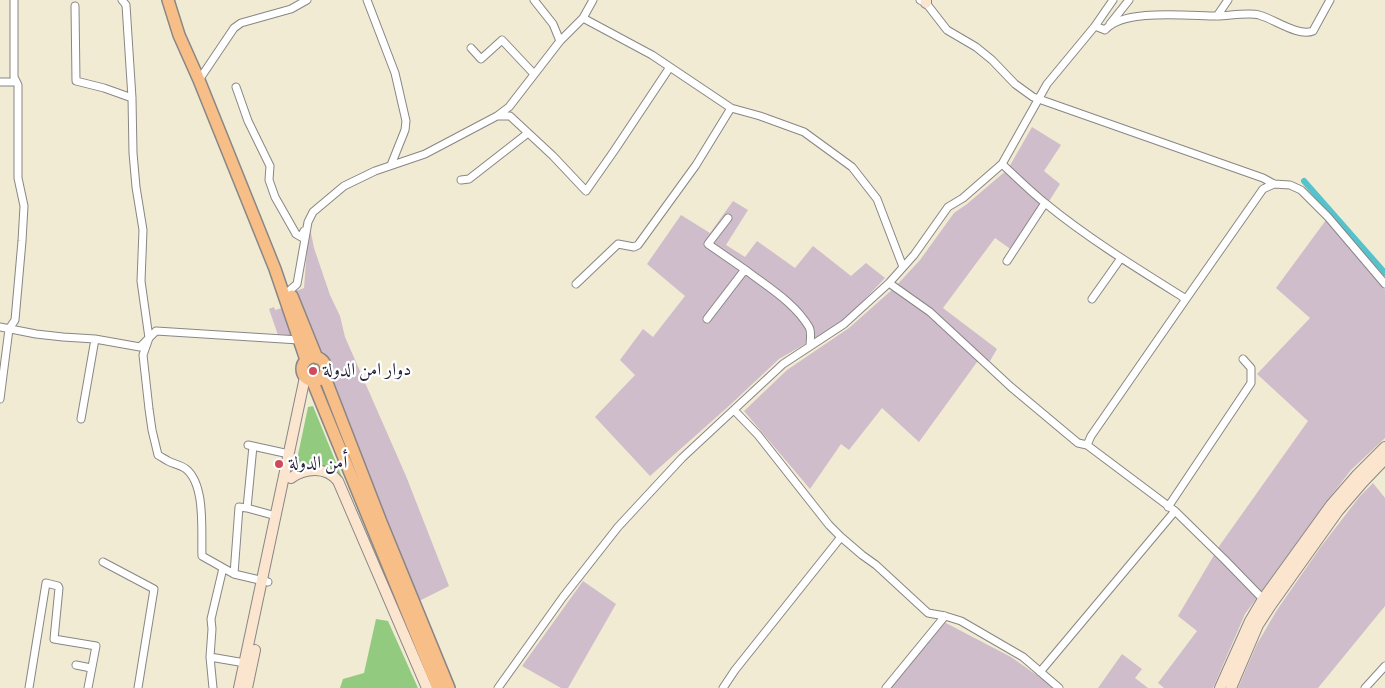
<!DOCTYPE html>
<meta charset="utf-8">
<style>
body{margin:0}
canvas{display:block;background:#f0ebd2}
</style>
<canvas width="1385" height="688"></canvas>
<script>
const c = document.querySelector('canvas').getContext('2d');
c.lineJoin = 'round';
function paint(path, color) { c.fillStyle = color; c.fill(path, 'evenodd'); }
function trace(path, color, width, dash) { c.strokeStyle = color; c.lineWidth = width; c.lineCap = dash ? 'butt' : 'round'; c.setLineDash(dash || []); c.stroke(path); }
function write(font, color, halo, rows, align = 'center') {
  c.font = font + ' "IM FELL Great Primer",Amiri,serif'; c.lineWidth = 4.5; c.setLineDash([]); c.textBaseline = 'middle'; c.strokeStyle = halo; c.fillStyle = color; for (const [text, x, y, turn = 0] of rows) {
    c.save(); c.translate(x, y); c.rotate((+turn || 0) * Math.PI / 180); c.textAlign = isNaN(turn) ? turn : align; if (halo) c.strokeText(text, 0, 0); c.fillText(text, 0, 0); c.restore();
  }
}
const industrial = new Path2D(`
 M1032,127L1061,145L1044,171L1060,184L1016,253L995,238L943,308L997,349L990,361L977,362L919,442L882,408L849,450L841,444L810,489L744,411L787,370L849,328L894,288L920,260L954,213L967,204L1008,169Z
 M733,201L748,210L726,245L745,257L757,241L795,268L813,246L851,276L866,263L885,278L843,322L779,359L730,405L650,476L595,417L635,375L620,360L643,329L653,337L685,296L647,264L681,215L710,233Z
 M1326,220L1385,290V438L1351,470L1327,501L1245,614L1213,688H1164L1158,683L1197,631L1178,616L1220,545L1308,421L1257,374L1310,318L1276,288Z
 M309,223L314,248L330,295L340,316L345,337L406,476L449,586L419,601L296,291L304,288Z
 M274,307L275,310L282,308L291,335L284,337L283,334L278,335L269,309Z
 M1373,483L1385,498V606L1318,688H1238L1257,644L1277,610L1320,548L1360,496Z
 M583,581L616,604L568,688H561L522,666Z
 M944,622L1011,657L1055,688H891Z
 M1122,654L1142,669L1135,678L1148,688H1098Z`);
const green = new Path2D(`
 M313,406L344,482L336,475L294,474L308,407Z
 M376,619L388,621L418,688H340L343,679L364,673Z`);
const canal = new Path2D(`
 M1304,181L1385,273`);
const street = new Path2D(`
 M122,0L126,5L132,98L133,153L136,187L143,230L141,281L149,338L143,355L149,409L152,430L158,455C161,457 165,459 168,461C174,464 181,465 186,469C206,485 201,532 202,556L234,574L268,582
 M367,0L395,73L406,121L405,130L391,165
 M534,0L553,24L560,41
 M920,0L926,3L947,30L976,47L992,60L1015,84L1033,97L1263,178L1274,184L1290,185L1301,190L1328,217L1385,284
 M75,6L76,81L104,88L132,98
 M1217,16L1228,0
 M583,18L652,55L731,108L760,116L804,132L852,167L877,199L903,267
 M1110,24L1129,0
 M1095,26L1105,30C1123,8 1190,16 1217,16C1228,16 1249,12 1259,15C1274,19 1298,37 1313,31L1330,0
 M471,48L481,59L502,40L534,74
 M199,80L234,28L241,23L291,9L307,0
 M0,82H16
 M236,87L248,121L270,166L269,180L275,197L296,234L301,237L304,231
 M498,116H510L553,156L586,191L614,151L670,67
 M1002,164C1016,177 1030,191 1045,203C1089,239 1138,269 1186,299L1091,436L1087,445
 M461,180L469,179L528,133
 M728,218L708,244L747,271
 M1007,261L1045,203
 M889,283L930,312L1011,387L1078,443L1087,445L1175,511L1225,560L1263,599
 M576,284L618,244L634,247L638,245L696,165L731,108
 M289,291L297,284L308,222L313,212L344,186L375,171L425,154L497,116L509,107L560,41L583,18L593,0
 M1092,299L1121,258
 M1186,299L1263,189L1274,184
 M707,319L743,272L747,271C768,287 795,303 809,327C812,332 810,340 810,346
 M0,327L36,334L63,337L95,339L140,347L156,331L299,340
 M0,399L9,329L15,320L22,241L24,206L18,178V85L14,77V0
 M734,410L758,435L829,525L841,537L862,555L876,565L928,613L945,616L961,621L1023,657L1059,688
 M81,419L95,339
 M248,445L289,454
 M253,446L247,508L276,516
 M1168,507L1251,383V368L1243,359
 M103,562L154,589L138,688
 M234,574L239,507L247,508
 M210,657L245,663
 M76,665L91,668
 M1040,672L1175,511
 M29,688L46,583L58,586L59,588L54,639L96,646L88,688
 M213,688L210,657L212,629L211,619L223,568
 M498,688L563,597L618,527L682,458L783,364L844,324L889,283L914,255L948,207L963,198L1002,164L1047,84L1095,26L1113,0
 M723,688L735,670L841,537
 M886,688L945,616
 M1365,688L1385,666`);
const secondary = new Path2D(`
 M926,0V3
 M291,478C305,468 326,466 338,481L427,688
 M239,688L305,377
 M247,688L255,650
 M1220,688L1250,621L1263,599L1331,505L1357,475L1385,447
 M1231,688L1258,625L1271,605L1338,511L1363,482L1385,459`);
const primary = new Path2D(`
 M168,0L179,35L199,80L275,269L306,360
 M292,296L317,358
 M302 369a12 12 0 1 1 24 0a12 12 0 1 1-24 0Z
 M324,375L381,522L449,688
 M312,380L438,688`);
const markers = [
 [313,371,5,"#d1495b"],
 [279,464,5,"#d1495b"]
];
const poiNames = [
 ["دوار امن الدولة",323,371],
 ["أمن الدولة",289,464]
];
paint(industrial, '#d0bdcc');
paint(green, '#92cb7f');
trace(canal, '#56c3cc', 6);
trace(street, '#898686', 9);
trace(secondary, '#898686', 12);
trace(primary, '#898686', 14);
trace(street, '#fff', 7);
trace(secondary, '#fce5cf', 10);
trace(primary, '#f7be88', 11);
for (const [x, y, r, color] of markers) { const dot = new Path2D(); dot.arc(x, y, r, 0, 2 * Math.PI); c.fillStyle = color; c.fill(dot); trace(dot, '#fff', 2); }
write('18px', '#22223b', '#fff', poiNames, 'left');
</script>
